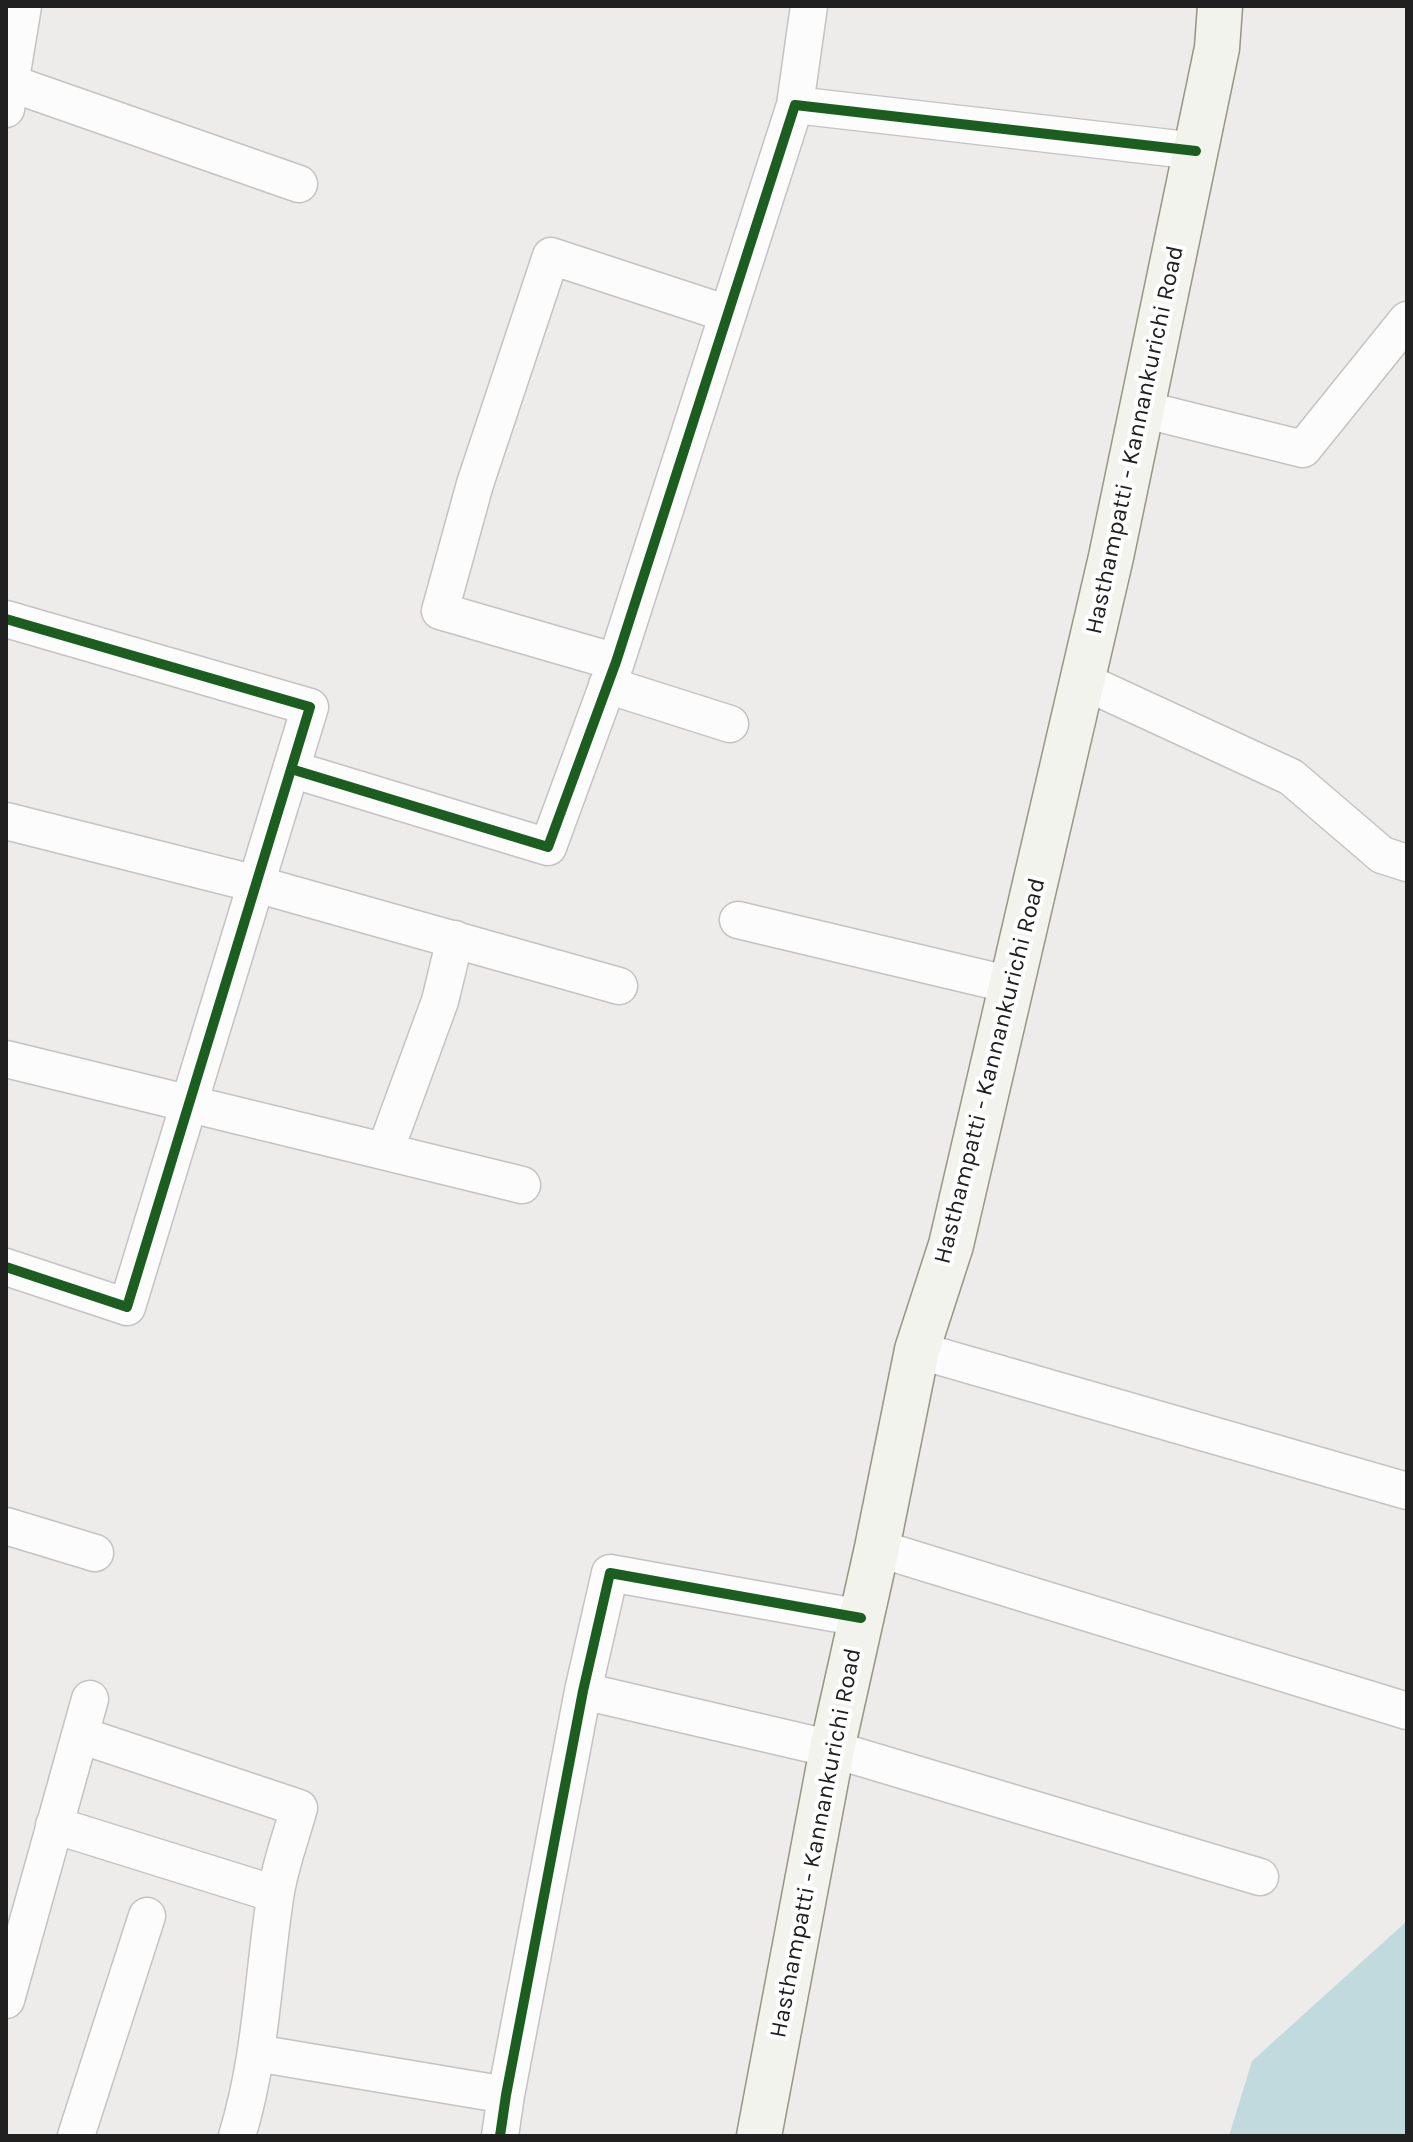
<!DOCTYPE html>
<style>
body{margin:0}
#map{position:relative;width:1413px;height:2142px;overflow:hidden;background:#eeecea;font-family:Karla,sans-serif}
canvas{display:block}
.frame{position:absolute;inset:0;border:8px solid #202020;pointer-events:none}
</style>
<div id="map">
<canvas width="1413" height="2142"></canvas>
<div class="frame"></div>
</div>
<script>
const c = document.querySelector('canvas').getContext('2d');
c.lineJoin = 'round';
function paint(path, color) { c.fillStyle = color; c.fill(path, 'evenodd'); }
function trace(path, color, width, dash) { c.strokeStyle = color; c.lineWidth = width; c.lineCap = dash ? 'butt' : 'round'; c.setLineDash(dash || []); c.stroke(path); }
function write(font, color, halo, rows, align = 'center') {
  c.font = font + ' Karla,sans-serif'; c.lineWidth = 8; c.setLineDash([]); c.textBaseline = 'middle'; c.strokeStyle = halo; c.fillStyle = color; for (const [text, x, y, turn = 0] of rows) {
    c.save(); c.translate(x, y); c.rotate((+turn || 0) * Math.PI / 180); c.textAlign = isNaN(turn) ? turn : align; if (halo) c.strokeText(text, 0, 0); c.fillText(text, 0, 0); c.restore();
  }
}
const water = new Path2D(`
 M1407,1921V2136H1229L1252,2061Z`);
const street = new Path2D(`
 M10,83L299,184
 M795,105L809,6
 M6,109L23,6
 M1142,409L1303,449L1407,320
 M6,619L310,707L127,1307L6,1267
 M616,662L440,611L475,484L551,256L728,314
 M1083,681L1291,777L1382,855L1407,863
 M607,685L730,724
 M291,769L548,847L616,662L795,105L1196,151
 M6,821L256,884L619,986
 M738,920L1011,985
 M6,1059L522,1185
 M385,1151L440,1001L455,939
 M917,1350L1407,1491
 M6,1526L95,1553
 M877,1548L1407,1711
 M583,1691L832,1749L1260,1877
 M80,1735L299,1808C291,1837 279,1868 275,1898C263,1977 261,2059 237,2136
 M54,1825L275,1894
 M6,2000L90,1699
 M256,2053L506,2095
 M76,2136L147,1916
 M500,2136L506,2095L583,1691L610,1573L861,1618`);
const secondary = new Path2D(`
 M759,2136L832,1749L877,1548L917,1350L951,1245L1111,557L1217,48L1220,6`);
const cycleway = new Path2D(`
 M6,619L310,707L127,1307L6,1267
 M291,769L548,847L616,662L795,105L1196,151
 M500,2136L506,2095L583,1691L610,1573L861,1618`);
const streetNames = [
 ["Hasthampatti - Kannankurichi Road",1135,440,-78],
 ["Hasthampatti - Kannankurichi Road",990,1071,-76],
 ["Hasthampatti - Kannankurichi Road",816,1843,-79]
];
paint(water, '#c0dade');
trace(street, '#c4c3c2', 39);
trace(secondary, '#969683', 47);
trace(street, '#fcfcfc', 36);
trace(secondary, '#f3f3ed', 44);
trace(cycleway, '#1b5e20', 10);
write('24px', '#202020', '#fff', streetNames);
</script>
